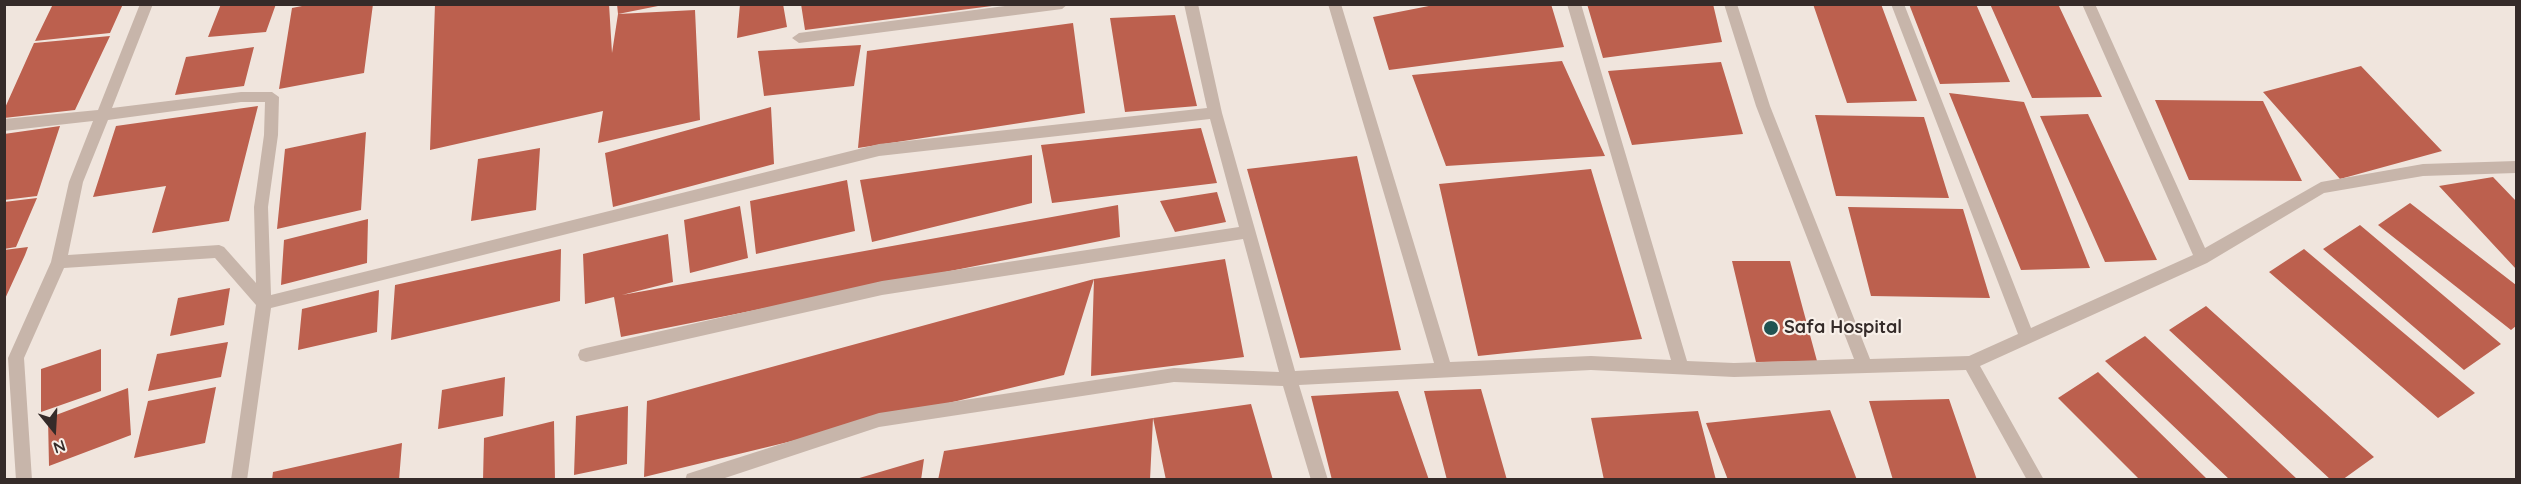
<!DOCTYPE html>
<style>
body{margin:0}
#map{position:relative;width:2521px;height:484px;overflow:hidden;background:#f0e5dd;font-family:Quicksand,sans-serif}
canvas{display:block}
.frame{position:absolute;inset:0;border:6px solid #352b29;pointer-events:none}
.north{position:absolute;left:24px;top:400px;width:60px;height:60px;-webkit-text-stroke:4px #f8f0e9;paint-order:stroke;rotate:162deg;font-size:16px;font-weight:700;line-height:24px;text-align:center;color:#352b29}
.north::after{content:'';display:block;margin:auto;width:21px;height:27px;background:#352b29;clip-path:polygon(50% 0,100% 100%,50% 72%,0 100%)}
</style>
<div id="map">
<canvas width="2521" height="484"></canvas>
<div class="frame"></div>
<div class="north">N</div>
</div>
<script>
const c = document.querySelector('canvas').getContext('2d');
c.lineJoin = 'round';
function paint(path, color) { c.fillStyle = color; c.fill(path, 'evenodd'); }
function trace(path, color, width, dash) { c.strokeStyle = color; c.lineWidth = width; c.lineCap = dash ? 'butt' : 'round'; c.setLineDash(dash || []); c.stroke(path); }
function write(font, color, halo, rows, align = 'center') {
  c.font = font + ' Quicksand,sans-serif'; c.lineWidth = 4.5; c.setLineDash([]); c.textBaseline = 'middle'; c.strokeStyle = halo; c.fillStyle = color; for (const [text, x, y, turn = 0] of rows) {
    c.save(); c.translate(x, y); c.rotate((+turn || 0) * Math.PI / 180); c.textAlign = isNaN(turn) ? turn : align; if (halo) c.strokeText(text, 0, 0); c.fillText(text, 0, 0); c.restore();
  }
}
const building = new Path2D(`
 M53,4H123L110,33L35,41Z
 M221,4H276L266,32L208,37Z
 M312,4H373L364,73L279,89L292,8Z
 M435,4H609L612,53L618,14L695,10L700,120L598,143L603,111L430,150Z
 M617,4H658V6L618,14Z
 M740,4H783L787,27L737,38Z
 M801,4H992V6L805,30Z
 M1439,4H1551L1564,47L1389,70L1373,17Z
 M1587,4H1713L1722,42L1603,58Z
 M1813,4H1881L1917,101L1847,103Z
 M1909,4H1976L2010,82L1940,84Z
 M1990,4H2058L2102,97L2032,98Z
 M1175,15L1197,106L1125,112L1110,18Z
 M1073,23L1085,113L858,148L867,51Z
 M110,36L75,110L4,118V110L34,43Z
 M861,45L854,86L764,96L758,51Z
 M254,47L244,86L175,95L186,57Z
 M1562,61L1605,156L1446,166L1412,75Z
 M1721,62L1743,134L1632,145L1608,71Z
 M2361,66L2442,151L2340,179L2263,92Z
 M1949,93L2024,102L2090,268L2021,270Z
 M2155,100L2263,101L2302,181L2189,180Z
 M258,106L229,221L152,233L166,186L93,197L116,126Z
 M771,107L774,164L613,207L605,153Z
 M2088,114L2157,260L2105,262L2040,116Z
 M1815,115L1924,117L1949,198L1836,196Z
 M60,126L37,196L4,200V134Z
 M1201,128L1217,183L1052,203L1041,145Z
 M366,132L361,210L277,229L285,149Z
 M540,148L536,210L471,221L478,159Z
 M1032,155V203L872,242L860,180Z
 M1357,156L1401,350L1300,358L1247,169Z
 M1591,169L1642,339L1478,356L1439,184Z
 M2493,177L2516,201V269L2439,186Z
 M847,180L855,231L756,254L750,201Z
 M1217,192L1226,222L1175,232L1160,201Z
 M37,198L16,247L4,249V202Z
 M2410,203L2516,285V326L2511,330L2378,225Z
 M1118,205L1120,237L621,337L614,297L585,304L583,254L668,234L673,282L622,295Z
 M740,206L748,258L690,273L684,220Z
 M1848,207L1963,209L1990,298L1871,296Z
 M368,219L367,263L281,285L284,240Z
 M2360,225L2501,344L2464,370L2323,249Z
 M28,247L25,255L4,301V250Z
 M561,249L560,301L391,340L395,285Z
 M2304,249L2475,393L2438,418L2269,272Z
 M1225,259L1244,357L1091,376L1094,279L1064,375L644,477L647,401L1094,279Z
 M1732,261H1790L1817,361L1756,362Z
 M230,288L224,325L170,336L178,298Z
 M379,290L377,332L298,350L302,309Z
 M2206,306L2374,457L2342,480H2331L2169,330Z
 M2145,336L2298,480H2230L2105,361Z
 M228,342L221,377L148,391L157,354Z
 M101,349V391L41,412V369Z
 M2098,372L2208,480H2140L2058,398Z
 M505,377L503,416L438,429L442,390Z
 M216,387L205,443L134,458L148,401Z
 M128,388L131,435L49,466L48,418Z
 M1481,389L1507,480H1447L1424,391Z
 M1398,391L1429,480H1332L1311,396Z
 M1949,399L1977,480H1893L1869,401Z
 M1251,404L1273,480H1166L1153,418Z
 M628,406L627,464L574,475L576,416Z
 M1830,410L1857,480H1728L1706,423Z
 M1698,411L1716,480H1604L1591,418Z
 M1153,418L1150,480H938L944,451Z
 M554,421L555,480H483L484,438Z
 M402,443L399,480H272L273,472Z
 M924,459L921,480H856V479Z`);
const street = new Path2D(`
 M140,4H153L112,108L241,92H272L279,97L278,135L268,207L271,295L879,144L1207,108L1184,4H1198L1222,113L1295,371L1434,363L1328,4H1341L1450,362L1591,356L1671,360L1567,4H1581L1687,361L1734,363L1854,359L1756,106L1724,4H1737L1770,106L1870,359L1969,356L2018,334L1891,4H1904L2031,328L2193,255L2082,4H2095L2205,248L2321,182L2423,164L2516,161V173L2423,176L2324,193L2207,263L1980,366L2044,480H2027L1966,370L1734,377L1591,370L1299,385L1328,480H1311L1283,386L1174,382L879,427L719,480H685L687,474L693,472L879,413L1174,368L1279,372L1243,239L882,295L586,362L580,360L578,355L580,350L586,348L882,281L1239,227L1210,119L879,156L271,308L247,480H231L256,305L215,258L64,268L24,358L32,480H16L8,358L51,262L69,182L93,121L4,131V119L98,110ZM241,102H265L264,135L254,207L256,283L224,247L219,245L68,255L83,182L108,120Z
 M1020,4H1068L1062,9L799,43L792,38L799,33Z`);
const markers = [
 [1771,328,8,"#215352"]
];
const poiNames = [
 ["Safa Hospital",1784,328]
];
paint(building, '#bc604e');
paint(street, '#c7b5aa');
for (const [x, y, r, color] of markers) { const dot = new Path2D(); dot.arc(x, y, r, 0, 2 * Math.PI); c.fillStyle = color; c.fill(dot); trace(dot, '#f8f0e9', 2); }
write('bold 18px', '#352b29', '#f8f0e9', poiNames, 'left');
</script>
